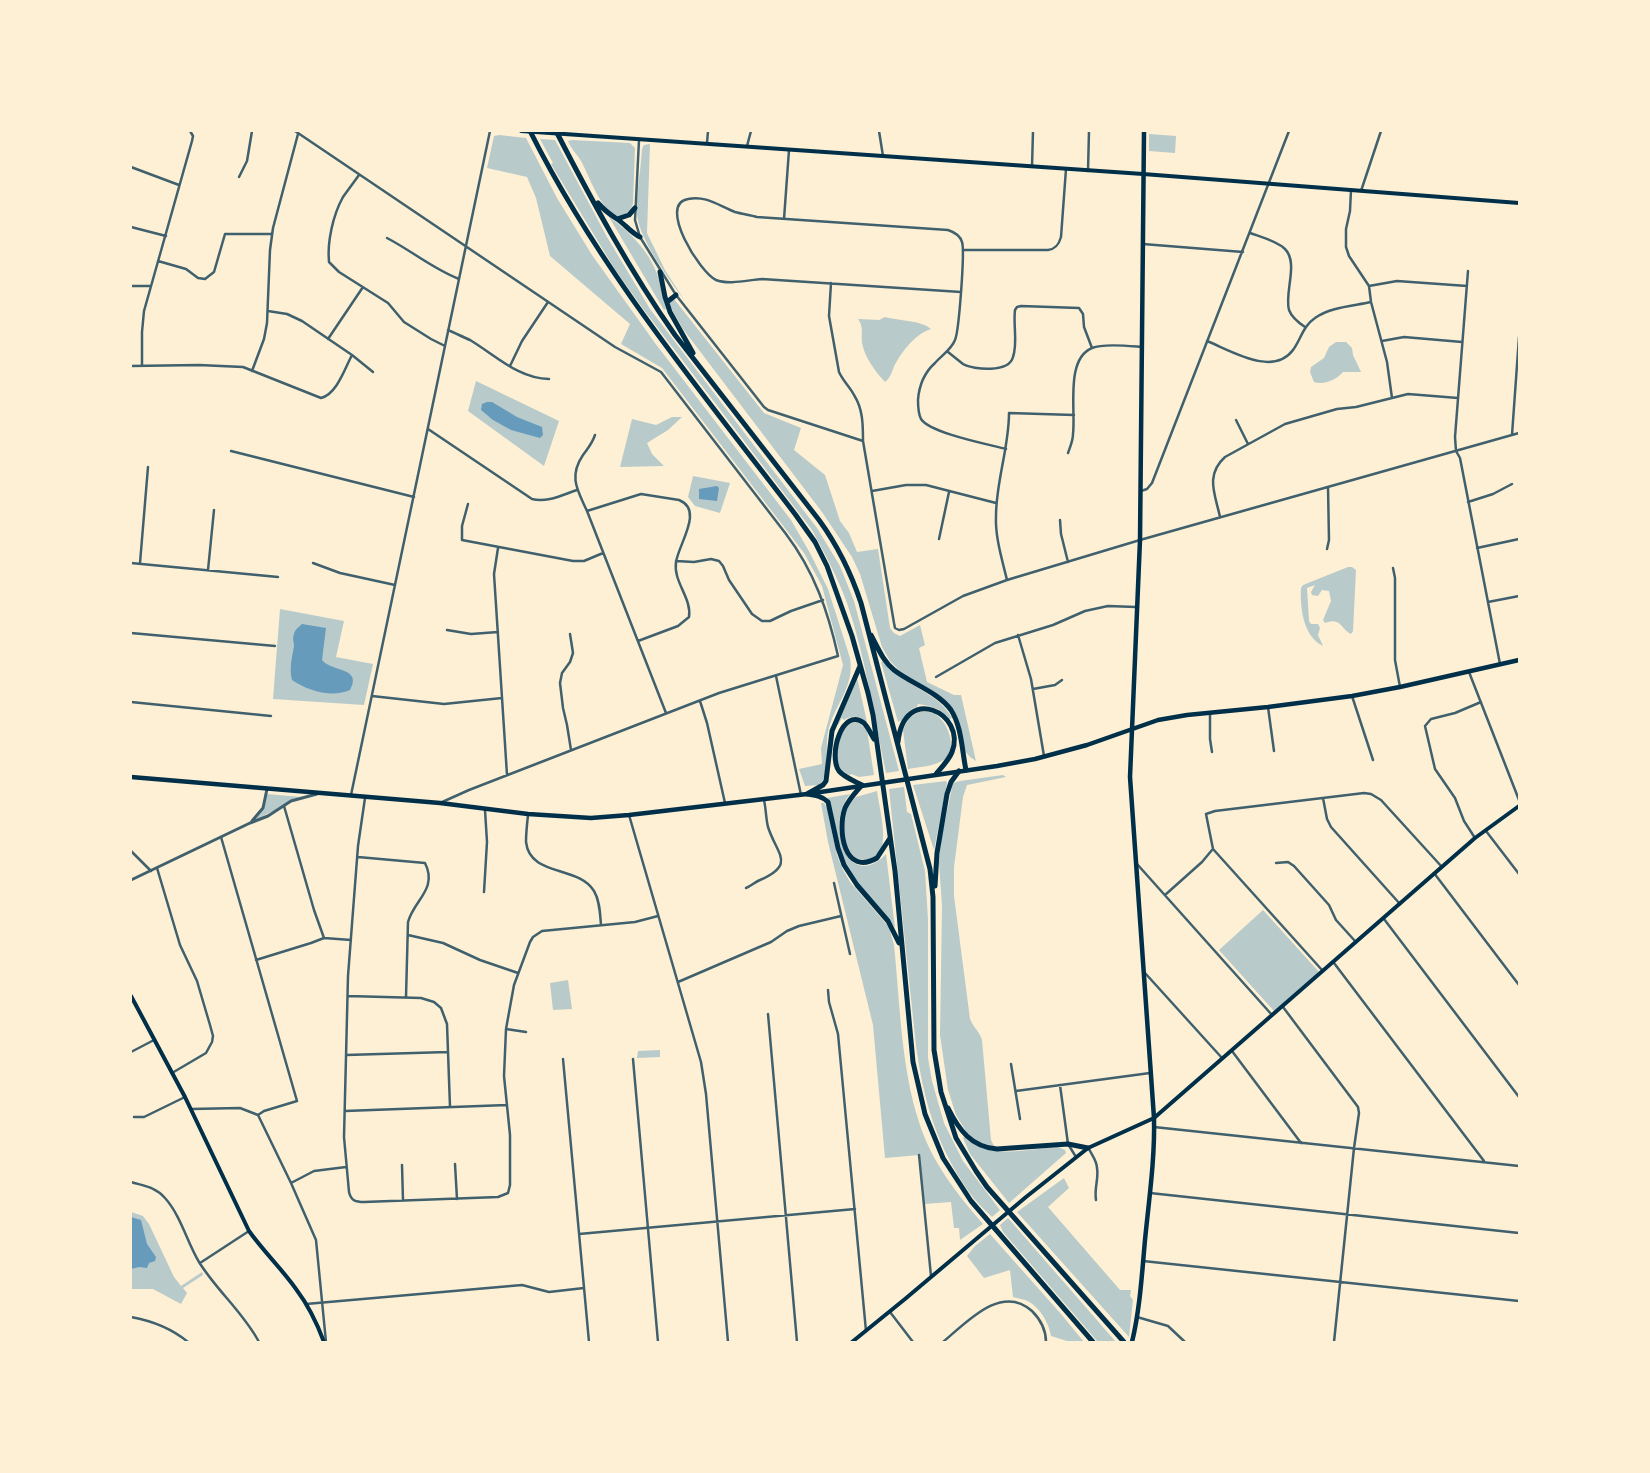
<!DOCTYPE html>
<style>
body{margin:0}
#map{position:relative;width:1650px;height:1473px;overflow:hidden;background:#fdf0d5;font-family:Ubuntu,sans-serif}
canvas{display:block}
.frame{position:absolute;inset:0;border:132px solid #fdf0d5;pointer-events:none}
</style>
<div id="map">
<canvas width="1650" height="1473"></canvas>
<div class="frame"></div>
</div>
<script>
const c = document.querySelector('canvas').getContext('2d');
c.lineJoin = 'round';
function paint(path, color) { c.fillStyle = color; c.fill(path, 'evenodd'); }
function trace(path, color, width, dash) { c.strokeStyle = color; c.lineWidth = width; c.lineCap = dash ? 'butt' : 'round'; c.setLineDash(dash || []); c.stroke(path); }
const green = new Path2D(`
 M1149,134L1176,136L1175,153L1149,151Z
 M499,135L526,138L557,198L592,255L655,343L791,520L810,553L828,589L850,658C855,688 834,704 828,732C825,746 830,777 819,785L805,786L799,769L822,764L821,748L843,665L822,586L804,553L662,368L621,344L630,324L550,256L536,198L527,177L487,168L494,136Z
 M540,139L555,140L607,237L650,309L817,528L840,566L854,601L899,771L886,773C874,717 866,658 847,603C838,578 825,554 812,530L644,310L616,271L551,164L553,163Z
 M572,140L630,143L635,148L633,203C631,212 626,214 618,217C599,208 591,179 581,161C577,154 571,149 568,141Z
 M650,144L647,233L665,270L685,301C670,280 639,240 637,214C636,193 641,170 642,149L644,145Z
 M609,217C629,231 649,251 657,274C661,285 662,298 666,309L664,310Z
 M674,299L764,413L801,428L794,450L825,475L840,521L849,533L857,552L878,549L890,628L894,633L900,636L920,625L925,645L919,648L927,682L954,695H961L976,761L970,757L964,750L959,723L936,694L900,671L890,661L882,647L860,574L852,557L822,512L683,329L670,306L669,302Z
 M885,317C899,321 921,320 931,329C917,333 904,349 897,361C892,368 892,377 885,382C875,371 865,358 862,343C861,334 864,327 858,319L879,320Z
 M1336,342H1346L1352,348L1353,355L1361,372H1343C1336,380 1325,385 1314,382L1310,372L1311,367L1324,358L1329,347Z
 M476,381L559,421L544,466L468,411Z
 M672,417H682L668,430L647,443L652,454L664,466L620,467L632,419L656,425Z
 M693,476L730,483L720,513L695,506L688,497Z
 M1348,567H1352L1356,570L1353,631L1351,634C1340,629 1342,617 1325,623L1323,620L1331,601L1329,591L1322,590L1318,596L1312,595L1311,592L1315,585L1307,588L1309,621L1311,624H1318L1320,628L1318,635L1323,646C1303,636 1300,608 1301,588L1303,585Z
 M280,609L344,621L336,657L373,664L364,705L273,699Z
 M883,661C887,666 892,671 897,675C916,689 940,696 952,718L949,719C941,708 931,706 918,704L917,707C907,709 906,719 898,722L881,662Z
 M857,677L867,722C860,716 852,715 844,720L842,718L838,725L836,724Z
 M919,712C924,712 930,711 935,714C947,721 958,747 945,759C936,766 920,767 908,769L903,730L909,718Z
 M853,722L859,723L867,730L874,775L859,777L851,774L850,775C828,769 836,730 853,722Z
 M1003,775L1006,777L967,785L963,797L954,867V896L970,1019C973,1027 980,1032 982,1040L991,1140L994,1146L981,1143L969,1136L956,1115L948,1090L940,1035L942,906L939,863L941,840L953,783L960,781Z
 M946,781L947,783L934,850L913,785Z
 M904,787L907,812L911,814L925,871L928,920V1058L932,1081L944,1123L963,1161L1000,1210L992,1217C984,1209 975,1201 969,1192C936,1144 924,1102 916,1046L889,789Z
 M877,791C879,806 887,835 881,849C876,862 858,863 849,853C839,839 844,815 850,801H852L856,797Z
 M267,794L301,797L255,820L264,808Z
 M850,794C824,826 849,893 886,854L895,928C881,906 859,889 847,866C836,845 833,820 827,798Z
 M821,803H824L827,808L837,855L842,868L850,882L889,927L894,945C900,1003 901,1067 919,1122C931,1161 957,1194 983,1224L960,1240L959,1228H954L951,1202L924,1204L919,1155L885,1158L873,1025L828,842Z
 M1263,910L1319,972L1274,1011L1219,950Z
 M568,980L572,1009L553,1010L550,983Z
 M660,1050V1057L637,1058L638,1051Z
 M964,1137C989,1160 1027,1149 1058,1147L1065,1150L1066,1153L1009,1203L970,1154L963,1138Z
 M1064,1178L1069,1188L1048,1207L1120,1290H1131L1130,1296L1133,1300L1129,1337L1017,1212Z
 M131,1212L143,1216L149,1224L174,1277L181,1286L202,1272L203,1275L183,1288L187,1293L181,1304L153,1289H131Z
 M1008,1218L1116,1342H1098L1003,1232L1000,1225Z
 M990,1234L1061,1314L1084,1342H1070L1051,1336C1049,1323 1039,1305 1025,1300C1021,1299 1017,1298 1013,1297L1010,1270L984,1278L967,1256L975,1246Z`);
const water = new Path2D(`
 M487,402H492L517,417L542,427L543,435L540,438L511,430L493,420L481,410L482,404Z
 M717,486L719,488L717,501L699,499V489Z
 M302,624L326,628L322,660C331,672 363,667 350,690C332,698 308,691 292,680C289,668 292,658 294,646C294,642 292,638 294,634C295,629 299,627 302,624Z
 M131,1217L141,1220L147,1244L156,1257L155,1261L149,1263L147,1268L139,1267L131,1269Z`);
const minor = new Path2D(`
 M295,131L615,347L661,372L786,534C814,571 828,611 838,656L719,693L469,790L440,803
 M879,131L883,156
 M639,140L635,220L640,237L676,295L764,407L768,410L863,441L894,623L895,628L899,630L904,629L963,596L1007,580L1140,540L1519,433
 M707,143L708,131
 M747,146L751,131
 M131,167L179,185
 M1032,167L1033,131
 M1088,171L1089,131
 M359,175C354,182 348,190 343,197C333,215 327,242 329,262L339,272L388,303L404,322L431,339L445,346
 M239,177L247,161L252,131
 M1351,190L1350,211L1346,229V247L1349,256L1369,286L1371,302L1387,362L1392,398
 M1361,191L1381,131
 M784,219L789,150
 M131,227L166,236
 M1250,233C1261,237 1277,241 1285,249C1299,263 1284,293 1289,310C1292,318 1299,323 1305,327
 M387,238C412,251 433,269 459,279
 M1143,244L1243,252
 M963,250H1048C1056,249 1059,244 1061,237L1066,169
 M158,261L186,269L198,278L205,279L214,272L225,234H271
 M1468,271L1455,437L1456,451L1460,458L1500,664
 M831,283L829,316L839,372C843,381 850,387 854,395C863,409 863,425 863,441
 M131,286H151
 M1369,286L1397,281L1467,286
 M961,292L762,279C748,280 729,285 716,280C700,273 657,204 688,199C706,195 719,206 735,212C742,214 750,215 757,217L948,230C954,232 960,235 962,242C965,251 959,331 955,340C951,350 942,355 935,363C925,372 919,386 918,400C918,406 918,413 921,419C930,433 987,444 1006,449
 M268,311L287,314L302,321L352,355L373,372
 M448,330C455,333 463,337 470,340C495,355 519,379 549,379
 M328,339L363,287
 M1207,341C1232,351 1273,377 1293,350C1301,339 1303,326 1315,318C1330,307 1353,306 1371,302
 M1382,341L1404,337L1462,342
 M948,352C953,356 958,360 963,364C974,370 1009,373 1013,357C1018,343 1013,325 1015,310L1017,307L1021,306L1079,308L1083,314L1084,327L1092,348
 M142,365V332L144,311L192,141L193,136L190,131
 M131,366L199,365L243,367L321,398C337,394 345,368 352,355
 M510,366L522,341L548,302
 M252,371L264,339L267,323L270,250L273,228L298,134
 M1236,420L1248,444
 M428,429L532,499C547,503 562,495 577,490
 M595,435C592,444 588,448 583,455C568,477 578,491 587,511L666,713
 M1512,435L1519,337
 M231,451L414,497
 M1068,453C1070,447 1073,441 1073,434C1076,411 1065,359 1092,348C1104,343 1129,346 1142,347
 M872,491L906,485H926L996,503
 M1141,491L1147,489L1152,483L1289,131
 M1468,502L1493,494L1512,484
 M468,504L462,526V540L573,561H584L603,553
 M587,511L641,494L679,500C704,510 679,543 676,562C673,582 692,598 689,617L678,626L638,641
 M1220,517C1215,494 1205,475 1225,457L1285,424L1337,409L1356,407L1408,394L1458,398
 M1060,520L1061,534L1068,562
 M939,539L949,492
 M498,548L494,574L507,775
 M1477,548L1519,539
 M1327,549L1329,540L1328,487
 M676,561L694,562L711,559L719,561L723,566L729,580L752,614L762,621H770L791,611L823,600
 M131,563L278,577
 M140,563L148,467
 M313,563L340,573L395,585
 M1393,568L1395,578V660L1400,687
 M208,570L214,510
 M1007,580C1002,559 995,537 996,516C996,481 1009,448 1009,413L1074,415
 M1488,602L1519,596
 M447,630L471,634L498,632
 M131,633L275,646
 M570,634L573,653L570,662L562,673L560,683L563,708L567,725L571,750
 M1018,635L1031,679L1044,756
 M1469,672L1519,800
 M776,676L801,795
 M936,677L995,643L1053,625L1085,611L1108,606L1136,607
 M1033,689L1055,685L1062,680
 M372,696L444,704L502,698
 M1352,696L1373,760
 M700,701L707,723L725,803
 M131,702L271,716
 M1268,707L1274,751
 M1210,714V739L1212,752
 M351,795L490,131
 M365,798L358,846L348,976L344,1137L349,1192C351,1201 356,1202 364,1202L498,1197L508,1193L510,1185V1135L504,1076L506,1029L514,985L530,942L533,937L542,931L635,922L658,916
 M1323,798L1327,819L1331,827L1400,904
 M284,806L314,910L324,938
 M528,815C527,824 526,833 526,842C530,877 578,865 594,891C600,901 600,914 601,925
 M629,815L701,1062L706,1094L728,1342
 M1486,831L1519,874
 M221,837L297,1101L264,1111L258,1115
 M1475,838L1464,821L1455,798L1435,769L1425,726L1431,719L1455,713L1481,702
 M131,851L151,871
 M358,857L425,863C438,889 414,900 408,922L406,997
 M1276,863L1288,862L1294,866L1329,905L1336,920L1355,941
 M1137,864L1272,1015
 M157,868L180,945L197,981L210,1025L213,1036L212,1042L206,1053L172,1073
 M1434,873L1519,985
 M834,883L850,954
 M746,888C751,886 755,882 760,880C796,864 777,855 768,827C766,819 766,809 764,800
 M484,892L487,842L485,810
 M1165,895L1202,862L1212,850
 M1384,919L1519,1097
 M408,935L443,943L480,960L518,973
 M256,960L311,943L324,938L351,940
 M1334,963L1484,1161
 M1322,970L1213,849L1206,814L1215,811L1364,793L1371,794L1381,800L1442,867
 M1145,973L1222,1058
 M678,982L771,942L787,931L799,926L841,916
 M828,990L829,1002L838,1034L866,1331
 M348,996L421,998L434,1002L441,1008L447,1024L450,1107
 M1283,1007L1358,1107L1359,1113L1354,1148L1334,1342
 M768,1014L797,1342
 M506,1029L526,1032
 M1232,1051L1301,1143
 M131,1052L154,1040
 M346,1055L448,1052
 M563,1059L589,1342
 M633,1059L658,1342
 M1011,1064L1020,1119
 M1060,1085L1068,1144L1076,1157
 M1016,1091L1150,1073
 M191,1109L240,1108L258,1115L291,1183L316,1240L326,1342
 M345,1111L507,1105
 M134,1117H144L185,1097
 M1154,1127L1519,1166
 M1089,1149C1092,1155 1097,1161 1097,1168C1099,1179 1094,1187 1096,1200
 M919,1155L931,1276
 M455,1164L457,1199
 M402,1165L403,1200
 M131,1182C144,1186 156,1187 165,1198C181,1216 187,1242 199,1262C217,1291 243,1312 259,1342
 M291,1183L314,1171L346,1167
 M1150,1193L1519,1233
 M579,1234L855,1209
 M1143,1261L1519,1301
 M200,1263L249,1231
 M306,1304L522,1285L549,1292L584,1288
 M890,1312L913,1342
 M131,1317C153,1321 171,1328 188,1342
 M1137,1317L1168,1326L1185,1342
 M943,1342C966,1323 1001,1283 1032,1311C1040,1319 1046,1330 1046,1342`);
const tertiary = new Path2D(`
 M252,821L263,808L267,789
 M131,880L250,823L268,816L291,801L317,794`);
const secondary = new Path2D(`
 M521,131L1143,174L1519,203
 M131,996L185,1097L249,1231C264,1252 282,1269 296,1289C308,1305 317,1323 324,1342
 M852,1342L905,1299L1026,1197L1088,1148L1154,1118L1475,838L1519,806`);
const primary = new Path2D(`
 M131,777L440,803L528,814L591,818L629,815L807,794L997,766L1035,759L1087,745L1158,720L1187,715L1268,707L1352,696L1400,687L1519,660
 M1132,1342C1140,1309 1142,1273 1145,1240C1149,1199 1155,1159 1154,1118L1130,777L1140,540L1144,131`);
const motorway = new Path2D(`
 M530,131C600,271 701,391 795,514L815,542L827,566L852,636L868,693L873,715L895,871L913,1062L925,1114L943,1158L971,1201L1093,1342
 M556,131C592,201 630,271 675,335L819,520C838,546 851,573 861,603L930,869L933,897L934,1050L941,1092L956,1138L976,1171L987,1187L1124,1342
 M598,203C604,210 609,214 617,219C625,224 631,233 640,237
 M617,219L629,215L635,208
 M660,272L665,297L670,312L693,353
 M667,302L676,295
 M871,635C878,648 883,661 894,670C912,684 938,692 951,710C962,727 962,752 966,770
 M874,739C871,734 868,727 864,723C842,706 828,756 839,771C845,778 855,781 862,785C856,792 849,799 845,808C837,830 844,877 877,858L890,838
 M898,742C904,683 967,713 952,752C949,760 941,768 936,774
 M807,794C815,795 822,796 828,802L838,848L844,865L857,885L888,921L899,943
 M807,794L823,785L826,781L832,731L860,666
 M935,886L937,853L947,794L951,782L959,771
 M948,1108C959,1130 971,1147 997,1149L1068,1144L1088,1148`);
paint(green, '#b9caca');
paint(water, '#669bbc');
trace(minor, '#3f606c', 2.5);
trace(tertiary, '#3f606c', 3);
trace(secondary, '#003049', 4);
trace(primary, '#003049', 4.5);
trace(motorway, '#003049', 5);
</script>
